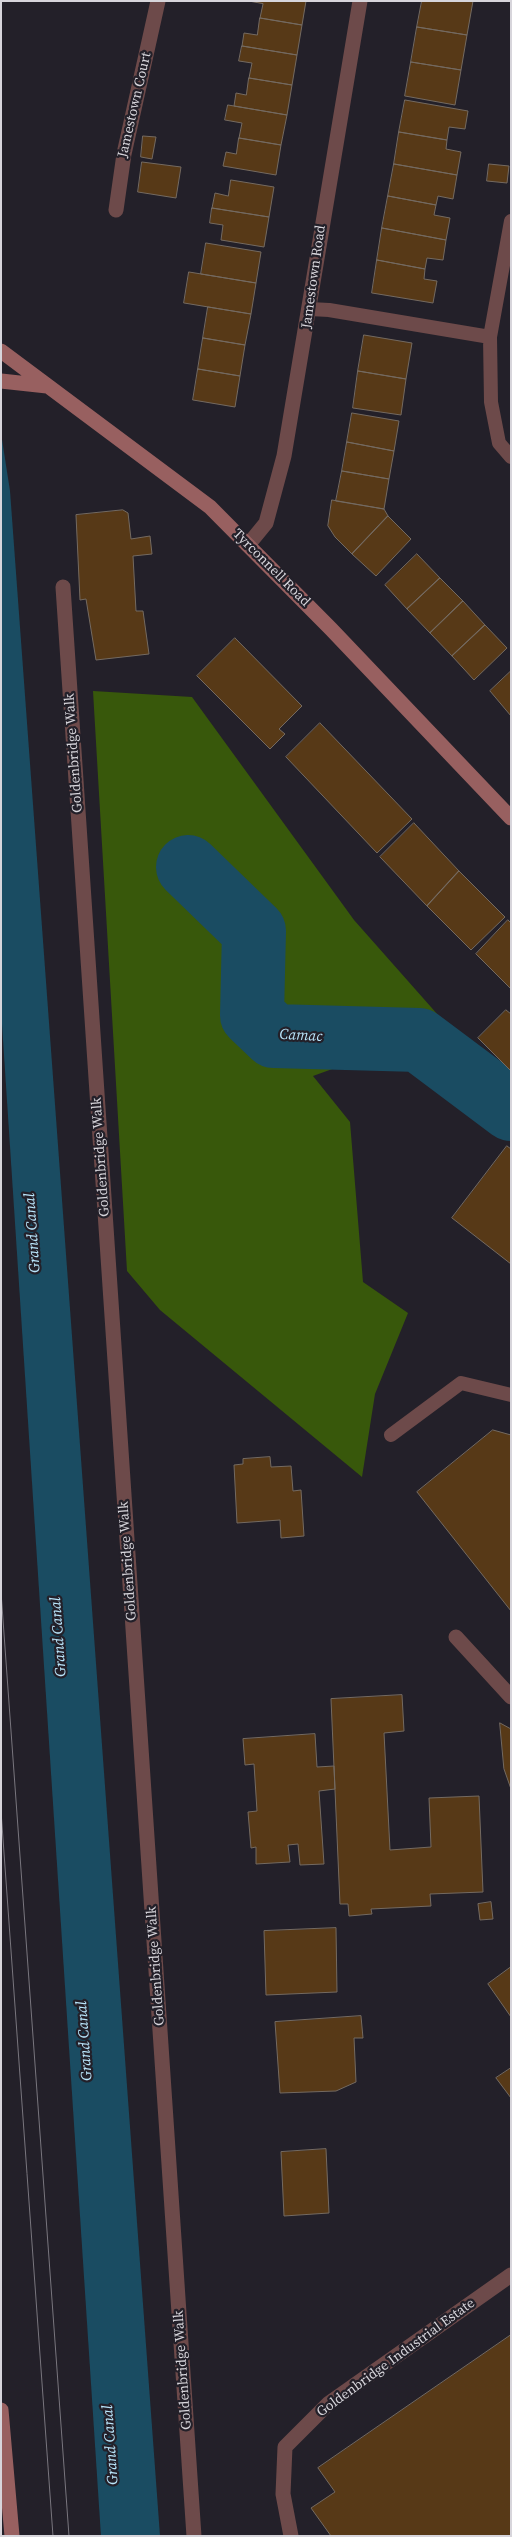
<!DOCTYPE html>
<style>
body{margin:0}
#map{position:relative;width:512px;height:2537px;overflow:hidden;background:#232029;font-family:"Source Serif 4",serif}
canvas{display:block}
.frame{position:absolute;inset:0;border:2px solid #d7d5db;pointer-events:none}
</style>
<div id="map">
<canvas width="512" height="2537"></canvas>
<div class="frame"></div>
</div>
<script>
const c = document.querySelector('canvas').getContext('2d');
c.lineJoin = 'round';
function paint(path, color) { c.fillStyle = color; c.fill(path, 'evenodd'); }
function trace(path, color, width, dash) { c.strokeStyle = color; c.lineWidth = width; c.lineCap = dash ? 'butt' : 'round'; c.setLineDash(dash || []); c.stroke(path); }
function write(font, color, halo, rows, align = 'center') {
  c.font = font + ' "Source Serif 4",serif'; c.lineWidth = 4.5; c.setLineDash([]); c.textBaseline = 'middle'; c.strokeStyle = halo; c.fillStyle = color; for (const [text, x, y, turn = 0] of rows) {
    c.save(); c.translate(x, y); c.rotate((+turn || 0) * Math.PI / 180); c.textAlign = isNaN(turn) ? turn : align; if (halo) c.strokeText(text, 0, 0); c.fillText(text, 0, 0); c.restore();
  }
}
const forest = new Path2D(`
 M93,691L192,697L354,920L469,1050L511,1086V1135L361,1034L346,1064L313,1076L350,1122L363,1282L408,1313L375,1394L362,1477L160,1310L127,1271Z`);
const water = new Path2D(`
 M1,433L10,491L160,2536H101L1,1009Z`);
const river = new Path2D(`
 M188,867L254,931L252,1015L274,1036L419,1040L511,1109`);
const building = new Path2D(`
 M249,1H306L302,25L260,18L263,4Z
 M422,1H473L467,35L417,27Z
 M260,18L302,25L297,55L242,46L244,33L257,35Z
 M417,27L467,35L461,70L411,62Z
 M242,46L297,55L292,85L249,78L252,63L239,61Z
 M411,62L461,70L455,105L405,96Z
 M249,78L292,85L287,115L234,106L236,93L246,95Z
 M405,100L468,111L465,129L449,127L447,140L399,132Z
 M228,105L287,115L281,145L239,138L242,123L225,120Z
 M399,132L447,140L446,149L461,152L457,175L394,164Z
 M143,136L156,137L152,159L141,157Z
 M239,138L281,145L276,175L223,166L226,152L236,154Z
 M142,162L181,167L176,198L138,192Z
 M394,164L457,175L453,199L438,196L436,205L388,196Z
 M489,164L509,166L507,183L487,181Z
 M231,180L274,187L269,217L212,208L215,193L228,196Z
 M388,196L436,205L434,215L450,218L446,240L382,228Z
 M212,208L269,217L264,247L221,240L223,225L210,223Z
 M382,228L446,240L443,260L427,258L425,269L377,260Z
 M206,243L261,252L256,283L201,274Z
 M377,260L425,269L424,279L437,281L433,303L372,293Z
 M189,272L256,283L251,314L184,303Z
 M208,307L251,314L245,345L203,338Z
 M364,335L412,343L406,379L358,371Z
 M203,338L245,345L240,376L198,369Z
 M198,369L240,376L235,407L193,400Z
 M358,371L406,379L401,415L353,408Z
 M352,413L399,421L394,451L347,442Z
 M347,442L394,451L389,479L342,471Z
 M342,471L389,479L384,509L336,501Z
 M332,500L384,509L388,516L352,554L335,537L328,526Z
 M123,510L128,513L131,539L150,536L152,554L133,556L136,611H143L149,654L96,660L86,599L80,600L76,515Z
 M388,516L411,539L376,576L352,554Z
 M417,554L440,578L407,609L385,585Z
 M440,578L463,601L430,633L407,609Z
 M463,601L485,625L452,656L430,633Z
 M485,625L507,648L474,680L452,656Z
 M235,638L302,706L279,729L285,734L270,749L197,676Z
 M511,671V716L490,691Z
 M320,723L412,819L377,853L286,757Z
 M414,823L459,871L427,906L380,857Z
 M459,871L505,917L471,950L427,906Z
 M508,920L511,923V989L476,954Z
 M506,1010L511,1014V1071L478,1038Z
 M507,1146L511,1149V1264L452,1218Z
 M493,1430L511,1435V1611L417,1492Z
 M270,1457L271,1467L291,1466L293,1491L301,1490L304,1536L281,1538L280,1520L237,1523L234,1465L243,1464V1459Z
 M402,1695L404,1731L384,1733L390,1850L431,1847L429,1798L479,1796L483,1892L430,1894L431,1906L371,1909L372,1914L349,1916L348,1904H340L331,1699Z
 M500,1723L511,1729V1789L504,1769Z
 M315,1734L317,1767L334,1766L335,1789L319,1791L324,1864L300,1865L298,1844L288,1845L290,1862L256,1864V1847L251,1848L248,1812L257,1811L254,1764L245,1765L243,1739Z
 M491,1902L493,1919L480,1920L478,1904Z
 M336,1928L337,1992L266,1995L264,1931Z
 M511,1967V2017L488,1984Z
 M361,2016L363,2038H354L356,2082L336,2091L280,2093L275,2022Z
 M511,2068V2098L496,2078Z
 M326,2149L329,2213L284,2216L281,2152Z
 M511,2335V2536H331L311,2508L335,2492L318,2468Z`);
const lane = new Path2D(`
 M511,221L490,337L491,402L499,443L511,457
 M310,309L329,310L490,337
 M391,1435L461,1383L511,1395`);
const street = new Path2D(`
 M116,210L124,154L158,1
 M248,545L266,523L284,456L360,1
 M63,587L194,2536
 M456,1637L511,1697
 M291,2536L283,2494L285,2447L328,2404L511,2275`);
const secondary = new Path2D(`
 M1,351L210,507L331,629L511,818
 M1,381L47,386
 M1,2410L12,2536`);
const tram = new Path2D(`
 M1,1592L69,2536
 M1,1811L53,2536`);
const streetNames = [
 ["Jamestown Court",135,105,-77],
 ["Jamestown Road",314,277,-82],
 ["Tyrconnell Road",271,568,45],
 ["Goldenbridge Walk",74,753,-94],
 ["Goldenbridge Walk",101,1157,-94],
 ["Goldenbridge Walk",128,1561,-94],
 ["Goldenbridge Walk",156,1966,-94],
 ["Goldenbridge Industrial Estate",396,2358,-36],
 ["Goldenbridge Walk",183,2370,-94]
];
const waterNames = [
 ["Camac",301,1036,3],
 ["Grand Canal",33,1233,-94],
 ["Grand Canal",59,1637,-94],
 ["Grand Canal",85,2041,-94],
 ["Grand Canal",111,2445,-94]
];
paint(forest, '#38580b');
paint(water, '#1a4c62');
trace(river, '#1a4c62', 64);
paint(building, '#573917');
trace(building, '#746a61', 1);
trace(lane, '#6d4a4a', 14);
trace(street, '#6d4a4a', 15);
trace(secondary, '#986060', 15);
trace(tram, '#79767e', 1);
write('14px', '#d7d5db', '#232029', streetNames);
write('italic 15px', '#b9e5fb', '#232029', waterNames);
</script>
